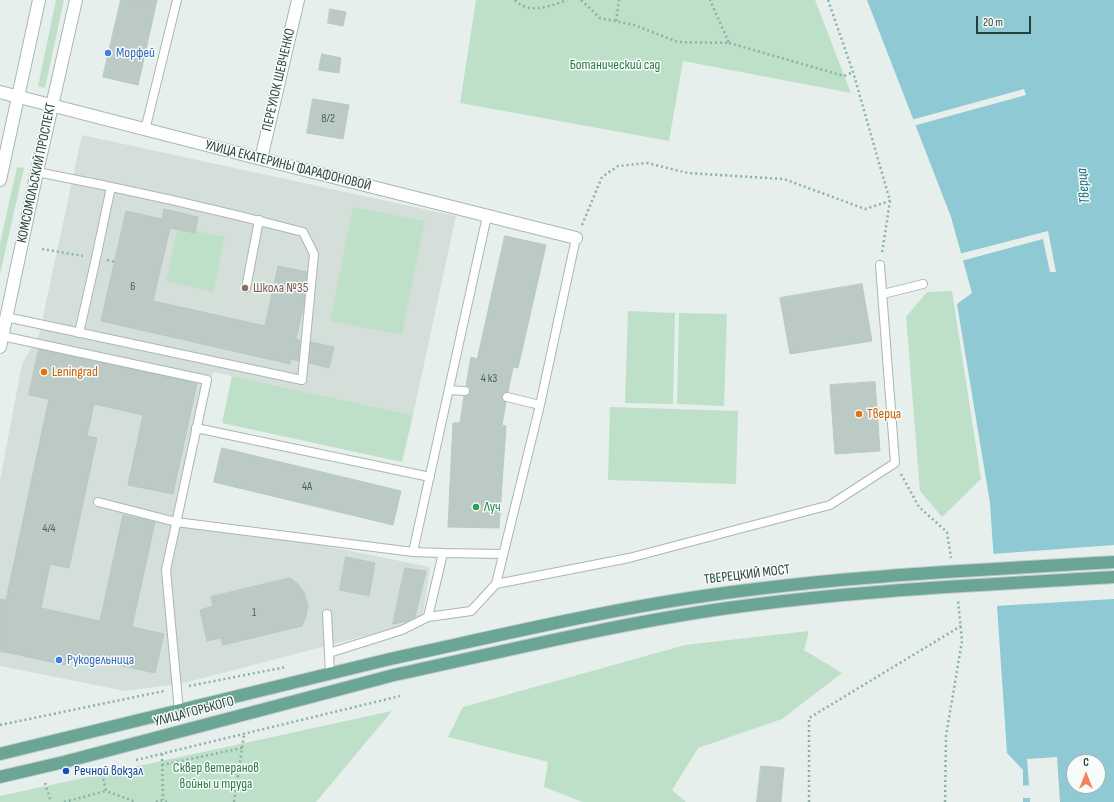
<!DOCTYPE html>
<meta charset="utf-8">
<style>
body{margin:0}
#map{position:relative;width:1114px;height:802px;overflow:hidden;background:#e6efeb;font-family:"Sofia Sans Condensed",sans-serif}
canvas{display:block}
.north{position:absolute;left:1066px;top:754px;width:40px;height:40px;box-sizing:border-box;background:#f7fbf9;border:1px solid #a3b1ad;border-radius:50%;rotate:0deg;font-size:11px;font-weight:700;line-height:16px;text-align:center;color:#24423a}
.north::after{content:'';display:block;margin:auto;width:14px;height:18px;background:#f4845f;clip-path:polygon(50% 0,100% 100%,50% 72%,0 100%)}
.scale{position:absolute;left:976px;top:16px;width:55px;height:18px;box-sizing:border-box;border:2px solid #24423a;border-top:0;padding-left:5px;font-size:12px;line-height:14px;white-space:nowrap;color:#24423a;-webkit-text-stroke:3px #f7fbf9;paint-order:stroke}
</style>
<div id="map">
<canvas width="1114" height="802"></canvas>
<div class="north">С</div>
<div class="scale">20 m</div>
</div>
<script>
const c = document.querySelector('canvas').getContext('2d');
c.lineJoin = 'round';
function paint(path, color) { c.fillStyle = color; c.fill(path, 'evenodd'); }
function trace(path, color, width, dash) { c.strokeStyle = color; c.lineWidth = width; c.lineCap = dash ? 'butt' : 'round'; c.setLineDash(dash || []); c.stroke(path); }
function write(font, color, halo, rows, align = 'center') {
  c.font = font + ' "Sofia Sans Condensed",sans-serif'; c.lineWidth = 3; c.setLineDash([]); c.textBaseline = 'middle'; c.strokeStyle = halo; c.fillStyle = color; for (const [text, x, y, turn = 0] of rows) {
    c.save(); c.translate(x, y); c.rotate((+turn || 0) * Math.PI / 180); c.textAlign = isNaN(turn) ? turn : align; if (halo) c.strokeText(text, 0, 0); c.fillText(text, 0, 0); c.restore();
  }
}
const built = new Path2D(`
 M82,135L456,216L413,415L213,372L181,517L430,567L422,621L184,683L125,691L0,666V480L22,364L39,335Z`);
const green = new Path2D(`
 M56,0H64L45,88L38,86Z
 M476,0H815L851,93L683,61L669,141L460,103Z
 M17,167L24,168L0,274V243Z
 M353,207L425,221L402,335L330,321Z
 M178,227L225,237L213,292L166,281Z
 M952,291L981,479L942,517L920,491L906,317L927,292Z
 M628,311L675,313L673,404L625,403Z
 M679,313L727,314L724,406L677,404Z
 M232,376L413,415L402,462L222,423Z
 M610,407L738,411L736,484L608,480Z
 M809,631L804,650L842,673L782,719L698,748L672,790L686,802H583L544,787L548,762L448,737L463,707L685,645Z
 M392,711L316,802H0V796Z`);
const water = new Path2D(`
 M867,0H1114V802H1023V770L1007,753L990,503L957,304L972,293L951,217ZM1074,762H1098V786H1074Z`);
const pier = new Path2D(`
 M1024,89L1026,95L913,126L911,120Z
 M1048,231L1056,272H1050L1043,239L961,261L959,254Z
 M1114,545V599L995,606L992,554Z
 M1057,757L1060,802H1030V798H1021V786L1029,785L1027,759Z`);
const building = new Path2D(`
 M121,0H157L138,85L103,77Z
 M330,9L346,12L343,26L328,23Z
 M322,54L341,58L339,73L319,70Z
 M313,99L349,105L343,139L307,133Z
 M164,209L198,217L195,233L170,228L153,301L265,326L278,266L307,272L304,303L296,339L300,340L298,361L291,359L290,364L101,321L126,211L162,219Z
 M505,236L546,245L518,368L513,367L508,392L503,393L502,396L503,401L506,402L502,425L506,426L499,528L448,527L453,423H460L464,396H468L470,392V388L466,386L471,357L477,359Z
 M862,284L872,341L790,354L780,298Z
 M311,342L334,347L329,368L309,363Z
 M39,349L197,383L173,494L128,485L143,415L94,404L87,436L97,438L69,568L50,564L41,608L100,621L123,515L155,522L132,627L164,634L155,673L67,654L65,665L0,651V599L6,600L49,399L29,395Z
 M875,382L880,451L835,454L830,385Z
 M222,448L401,491L393,525L214,482Z
 M346,557L375,563L369,596L340,590Z
 M405,568L426,571L415,617L408,621L393,624Z
 M290,578L299,585L304,592L308,606L306,616L302,626L223,645L221,638L207,641L200,610L213,606L211,597Z
 M761,766L784,768L781,802H757Z`);
const path = new Path2D(`
 M515,0C529,15 550,6 567,0
 M581,0L600,18L634,25L678,42L729,43L710,0
 M828,0L853,72L890,201L882,253
 M616,21L619,0
 M729,43L844,76L853,72
 M582,225L602,177L618,166L647,163L688,173L784,179L865,209L890,201
 M42,249L83,256
 M107,260L115,262
 M901,474L919,507L947,532L951,558
 M189,686L286,667
 M0,725L164,691
 M162,754L163,800
 M136,760L400,696
 M162,765L242,748
 M101,769L106,791L136,802
 M45,783L51,802
 M64,802L106,791
 M156,802L160,800L167,802
 M234,802L244,735
 M809,802V718L961,626
 M945,802L946,736L962,641L958,600`);
const service = new Path2D(`
 M145,130L177,0
 M246,288L259,220
 M883,294L923,284
 M6,317L302,380L314,254L303,232C215,209 126,189 37,172
 M79,333L96,258L111,187
 M2,336L207,380L166,570L179,711
 M449,390L465,391
 M507,397L540,405
 M196,428L430,477
 M98,502L176,522L413,552L487,216
 M413,552L443,553
 M496,584L540,405L576,238
 M327,614L329,653
 M428,617L471,611L496,584L629,558L830,505L895,463L880,265
 M330,674L329,653L402,630L428,617L443,553L503,554`);
const minor = new Path2D(`
 M0,92L261,159L576,238
 M261,159L298,0`);
const tertiary = new Path2D(`
 M0,180L39,0
 M0,347L37,172L76,0`);
const primary = new Path2D(`
 M0,754L390,659
 M0,777L64,762L394,675`);
const primaryBridge = new Path2D(`
 M390,659C501,635 612,608 725,593C854,575 984,570 1114,562
 M394,675C505,651 615,624 728,608C856,590 985,585 1114,577`);
const markers = [
 [108,53,4,"#3f7fe0"],
 [245,288,4,"#8d6e63"],
 [44,372,4,"#e8710a"],
 [859,414,4,"#e8710a"],
 [476,507,4,"#2e9e5b"],
 [59,660,4,"#3f7fe0"],
 [66,771,4,"#1a4fb4"]
];
const numberNames = [
 ["8/2",328,119],
 ["6",133,287],
 ["4 к3",489,379],
 ["4А",307,487],
 ["4/4",49,529],
 ["1",254,613]
];
const shopNames = [
 ["Морфей",116,53],
 ["Рукодельница",67,660]
];
const parkNames = [
 ["Ботанический сад",615,65],
 ["Сквер ветеранов",216,768],
 ["войны и труда",216,784]
];
const streetNames = [
 ["ПЕРЕУЛОК ШЕВЧЕНКО",279,80,-77],
 ["УЛИЦА ЕКАТЕРИНЫ ФАРАФОНОВОЙ",288,166,14],
 ["КОМСОМОЛЬСКИЙ ПРОСПЕКТ",37,173,-78],
 ["ТВЕРЕЦКИЙ МОСТ",747,575,-7],
 ["УЛИЦА ГОРЬКОГО",194,712,-15]
];
const educationNames = [
 ["Школа №35",253,288]
];
const foodNames = [
 ["Leningrad",52,372],
 ["Тверца",867,414]
];
const leisureNames = [
 ["Луч",484,507]
];
const transitNames = [
 ["Речной вокзал",74,771]
];
const waterNames = [
 ["Тверца",1084,186,-96]
];
paint(built, '#d4dfda');
paint(green, '#bfe0c8');
paint(water, '#8ec9d4');
paint(pier, '#e6efeb');
paint(building, '#bbcac4');
trace(building, '#b8c9c2', 1);
trace(service, '#a8b8b2', 10);
trace(minor, '#a8b8b2', 14);
trace(tertiary, '#a8b8b2', 14);
trace(primary, '#c2cac8', 14);
trace(path, '#86b3a5', 2.5, [2, 3]);
trace(service, '#fff', 8);
trace(minor, '#fff', 12);
trace(tertiary, '#fff', 12);
trace(primary, '#6aa596', 12);
trace(primaryBridge, '#c2cac8', 14, []);
trace(primaryBridge, '#6aa596', 12);
for (const [x, y, r, color] of markers) { const dot = new Path2D(); dot.arc(x, y, r, 0, 2 * Math.PI); c.fillStyle = color; c.fill(dot); trace(dot, '#f7fbf9', 1.5); }
write('12px', '#4a645c', null, numberNames);
write('14px', '#366cbe', '#f7fbf9', shopNames, 'left');
write('14px', '#2d7a4b', '#f7fbf9', parkNames);
write('14px', '#24423a', '#f7fbf9', streetNames);
write('14px', '#785e54', '#f7fbf9', educationNames, 'left');
write('14px', '#c56008', '#f7fbf9', foodNames, 'left');
write('14px', '#27864d', '#f7fbf9', leisureNames, 'left');
write('14px', '#164399', '#f7fbf9', transitNames, 'left');
write('italic 15px', '#1c6f80', '#f7fbf9', waterNames);
</script>
